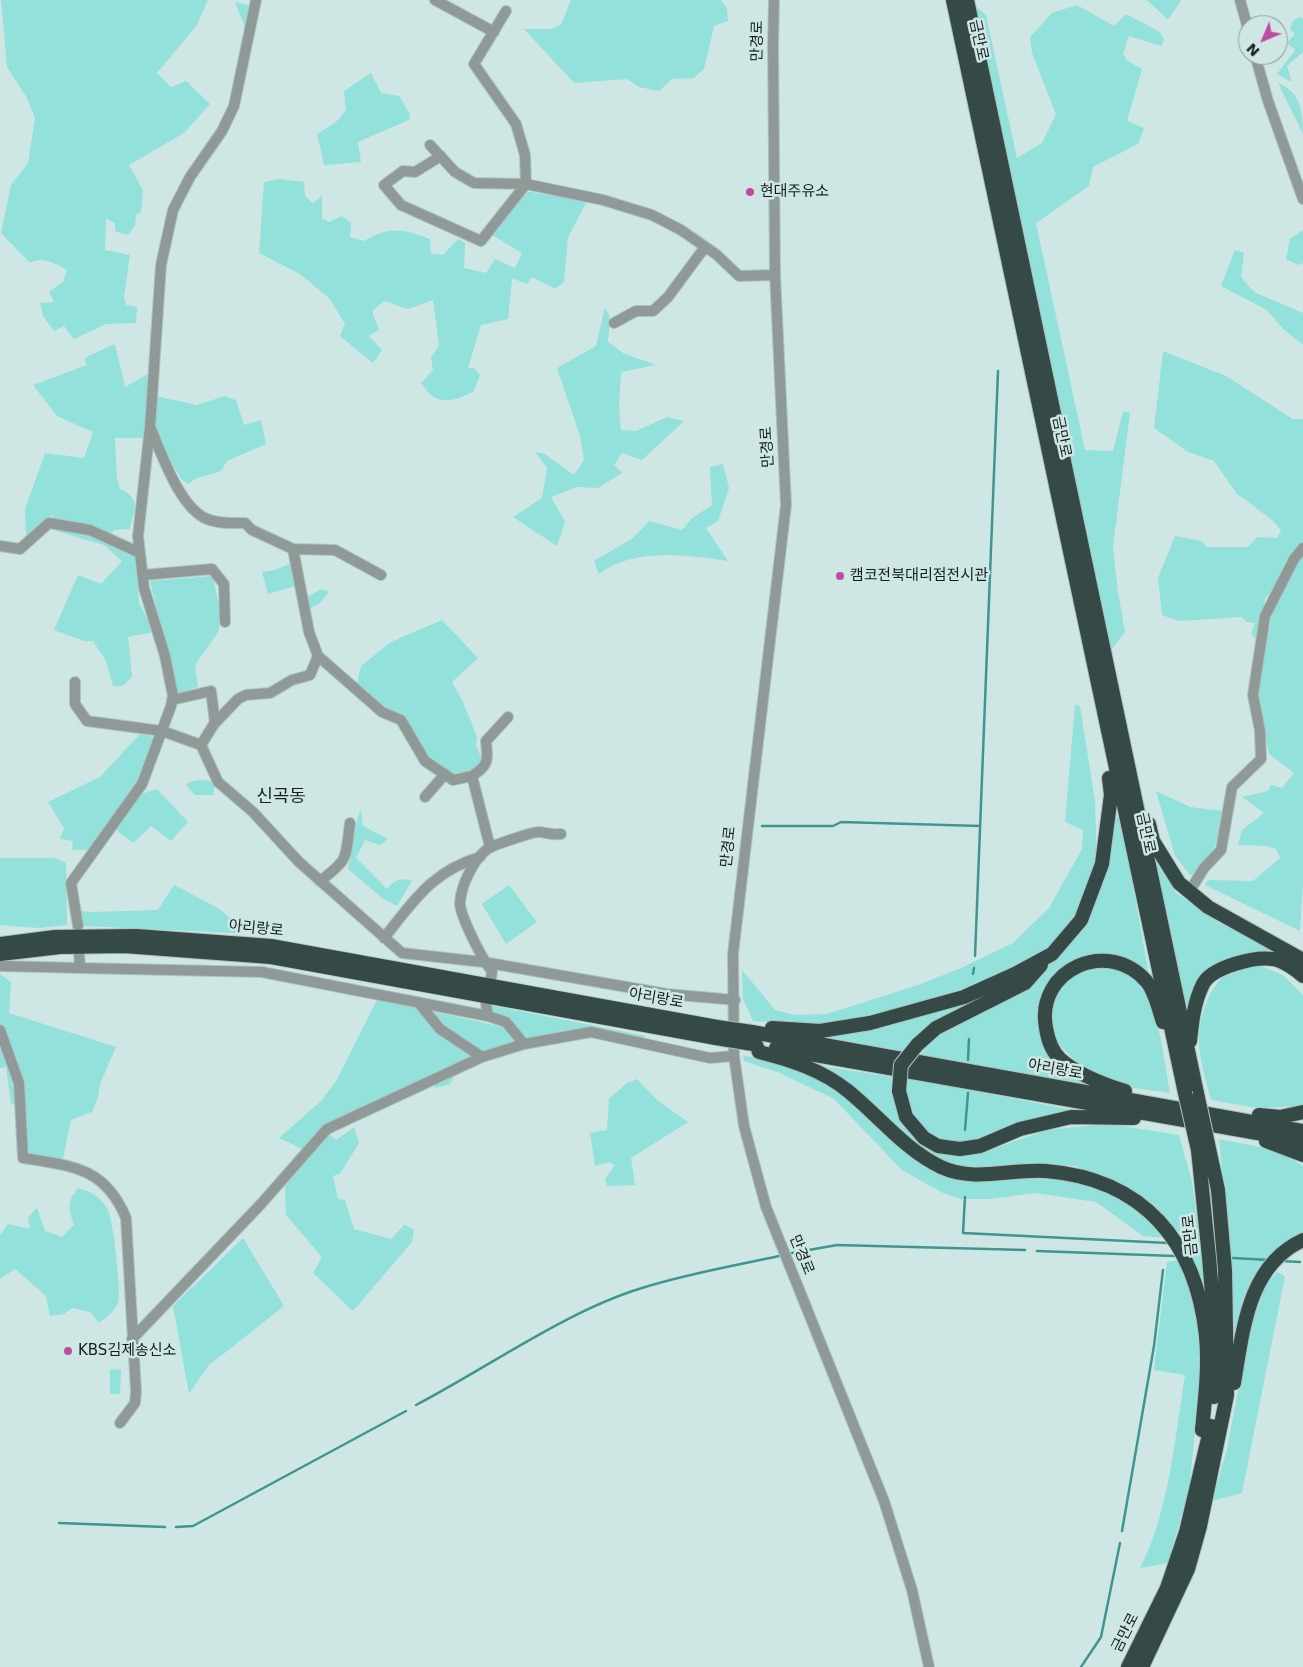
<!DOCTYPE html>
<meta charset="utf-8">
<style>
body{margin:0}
#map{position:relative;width:1303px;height:1667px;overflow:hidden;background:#cfe7e4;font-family:"DejaVu Sans",sans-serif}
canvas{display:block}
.north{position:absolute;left:1238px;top:15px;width:50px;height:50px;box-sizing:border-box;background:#cfe7e4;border:1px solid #859795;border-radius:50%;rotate:225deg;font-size:14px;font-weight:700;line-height:20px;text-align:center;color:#161f1e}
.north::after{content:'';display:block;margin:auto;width:18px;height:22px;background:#c04aa1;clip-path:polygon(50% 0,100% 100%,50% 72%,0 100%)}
</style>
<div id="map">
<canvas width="1303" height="1667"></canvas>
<div class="north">N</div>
</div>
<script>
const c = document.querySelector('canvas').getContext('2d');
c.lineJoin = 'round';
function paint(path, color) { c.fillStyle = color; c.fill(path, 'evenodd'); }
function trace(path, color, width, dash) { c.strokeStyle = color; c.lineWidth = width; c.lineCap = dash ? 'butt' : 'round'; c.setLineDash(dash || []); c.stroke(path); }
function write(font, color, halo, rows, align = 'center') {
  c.font = font + ' "DejaVu Sans","Noto Sans KR",sans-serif'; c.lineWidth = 5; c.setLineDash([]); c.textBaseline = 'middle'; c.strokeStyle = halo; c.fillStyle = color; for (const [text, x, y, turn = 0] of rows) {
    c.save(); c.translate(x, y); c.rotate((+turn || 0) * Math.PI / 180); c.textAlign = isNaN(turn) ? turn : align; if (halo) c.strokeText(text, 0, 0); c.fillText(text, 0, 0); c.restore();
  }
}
const green = new Path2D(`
 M1,0H208L197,25L157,73L171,87L186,81L210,104L184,133L129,165L143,190L141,212L136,215L135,225L128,235L115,231V223L106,219L105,250L130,255L124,297L126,305L137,307L136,323L106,324L74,339L64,326L54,331L43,316L40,303L54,302L49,292L63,282L67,270C53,263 44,256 30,263L1,233L11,185L28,163L35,118L27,98L7,67Z
 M571,0H721L727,9L728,21L714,26L704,69L694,78L672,79L659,91L639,87L627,79L574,83L524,29H550L561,25Z
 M1147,0H1181L1168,20Z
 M235,2L252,6L249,21L244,25Z
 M1077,5L1114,26L1126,14L1160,32L1164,40L1161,46L1129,36L1123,54L1128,61L1142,69L1127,121L1144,128L1138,144L1093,167L1089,186L1036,223L1085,450L1113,451L1123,411L1130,413L1113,547L1118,592L1125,632L1111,650L975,6L986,15L1017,158L1042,143L1056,114L1032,53L1030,37L1052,13Z
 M1300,17L1303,19V52L1287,66L1292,82L1277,74L1295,50L1287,43L1295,34L1290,29L1293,21Z
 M371,73L381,93L399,96L410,114L409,120L358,142L361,162L324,165L317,134L336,122L346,110L344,91Z
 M1278,83C1301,91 1303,113 1303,134Z
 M279,179L304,182L305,196L313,203L322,196V219L329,222L342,216L351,223L350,237L364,241C390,226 403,229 430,239L431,254L443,255L458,239L465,243L464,268L486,273L495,259L515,268L522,253L492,235L525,191L587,201L568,237L564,282L555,289L532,277L527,284L512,278L508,319L481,325L468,368H474L480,375L474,391C464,397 448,404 435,398C430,396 425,387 421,383L433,370L431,358L439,345L433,300L408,309L384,301L372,311L379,330L369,336L382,350L373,363L340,336L345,324L330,299L300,274L259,253L264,182Z
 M1303,230V263L1298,265L1286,259L1290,239Z
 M1235,250L1244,253L1241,277L1254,292L1303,313V345L1283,329L1267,310L1221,286Z
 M605,307L610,318L608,342L623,353L656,365L621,372L619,406L621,430L636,431L667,417L684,421L642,460L622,453L614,465L622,473L598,488L577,487L551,497L565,522L557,546L513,517L542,498L547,468L535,452L545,454L574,475L584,460L580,436L557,368L596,346Z
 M115,344L125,387L148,374L144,438H115L117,479L120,489C142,499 134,510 130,529L114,530L106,541L135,557L139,603L154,632L128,637L132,677L123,686H113L106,661L93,641H84L54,630L78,575L101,584L122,561L104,545L56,531L53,515L26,539L25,509L45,453L84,458L93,432L57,416L33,385L87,365L84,358Z
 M1163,351L1226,376L1293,419H1303V541L1285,562L1273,590L1265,598L1259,642L1251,634L1255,623L1247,622L1242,617L1179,621L1162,615L1158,578L1175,536L1202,541L1207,547H1248L1257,537L1277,538L1281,530L1271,519L1236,493L1214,461L1188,452L1154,428Z
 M156,396L197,405L225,396L236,400L244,425L261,420L266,444L227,461L221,471L195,479L189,484L182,480L171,462L153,451Z
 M723,464L729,488L718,521L706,528L728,561C686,555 635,547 599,574L594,561L633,538L649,521L682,530L691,519L712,505L710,467Z
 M1303,555V882L1300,931L1205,885L1208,880L1253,881L1280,858L1276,849L1267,846L1238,845L1242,830L1264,813L1242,797L1268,791L1271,785L1282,788L1294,773L1269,754L1257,701V690L1272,614L1289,577Z
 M292,563L296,586L268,594L262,572L275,570Z
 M213,576L219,607V631L195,665L198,687L177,694L150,581Z
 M321,589L329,592L320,603L309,609L306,598Z
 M442,620L478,658L452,682L463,702L477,737L476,745L481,757L479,769L450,774L430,761L404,720L373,700L357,684L361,666L391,642Z
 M1075,705L1080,706L1095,801L1097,865L1076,915L1048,949L1003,975L930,1000L826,1025L753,1021L743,999L742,970L775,1010L795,1015L827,1014L918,985L961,968L1013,943L1049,908L1082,849L1083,830L1065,822Z
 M140,734L154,737L138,783L89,850H72L73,841L60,839L64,828L48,802L100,777Z
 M200,780L214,781V795H195L186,785L189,782Z
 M157,789L188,822L171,841L151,826L133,843L115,829L138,795Z
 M1156,791L1190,807L1224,811C1218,834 1215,864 1190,875L1175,856Z
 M361,810L363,826L388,839L380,845L365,840L356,858L387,889C395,880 400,877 412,881L397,906L382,898L348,869C352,854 355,819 361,810Z
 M1120,814L1152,992L1140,965L1114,957L1087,956L1057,976L1044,994L1038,1026L1055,1062L1092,1088L919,1056L934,1038L981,1014L1033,981L1078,931L1104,882L1115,819Z
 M1154,857L1176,893L1219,923L1257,941L1303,967L1289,962L1224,961L1187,1024Z
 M0,858H55L66,863L67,925L39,928L0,925Z
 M174,885L218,908L239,926L235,933L82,926L81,911L91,912L158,910Z
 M509,885L537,922L506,944L482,904Z
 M1100,965C1107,967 1116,967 1123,970C1158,985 1164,1060 1170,1093L1127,1087L1083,1069L1051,1036L1052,1001L1072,974Z
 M1261,966L1283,975L1303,995V1106L1257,1108L1211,1100C1206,1081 1199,1060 1199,1039C1199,1017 1210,982 1231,971C1239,967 1252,967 1261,966Z
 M0,974L11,982L9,1013L116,1047L100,1084L98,1097L92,1112L71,1120L63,1159L29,1154L25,1104H11L6,1067L0,1068Z
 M1015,988L924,1028L901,1052L816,1038L889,1026L990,991Z
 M377,1000L417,1006L437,1034L470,1056L461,1062L450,1084L436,1088L429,1080L401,1088L311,1141L302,1149L279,1138L322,1100L336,1081Z
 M489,1005L646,1036L642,1039L573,1029L526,1041L490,1013Z
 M430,1011L503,1027L516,1042L482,1051L448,1028Z
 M743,1055L782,1065L826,1083L866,1115L904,1151L945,1176L969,1180L1061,1178L1104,1190L1145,1214L1167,1238L1143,1236L1096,1202L1035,1193L990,1199H960L941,1192L902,1170L834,1099L780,1073L744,1061Z
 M821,1066L892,1077L891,1088L902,1120L917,1138L984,1152L1047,1130L1109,1124L1179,1135L1192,1182L1209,1307L1180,1233L1128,1187L1075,1166L990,1168L952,1165L922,1151Z
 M906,1078L1089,1113L1030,1121L971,1141L948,1143L922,1128L908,1107Z
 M637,1079L657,1100L688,1122L631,1158L635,1185L607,1186L605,1179L615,1165L609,1162L595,1166L590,1133L607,1130L609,1099L627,1083Z
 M354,1127L359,1143L340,1174L333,1176L338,1199L345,1200L354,1229L391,1239L404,1225L414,1229L412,1242L353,1311L313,1273L322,1257L286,1215L285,1186L329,1134L336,1140Z
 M1219,1139L1275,1150L1303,1166V1235L1283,1242L1250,1283L1234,1339L1231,1264Z
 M78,1188C92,1192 101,1197 108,1210C113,1219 122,1296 118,1303C114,1312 106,1318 99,1323L90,1312L72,1308L64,1314L50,1316L46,1296L15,1269L0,1279V1235L8,1224L30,1229L28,1217L37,1208L45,1231L62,1237L74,1225C68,1209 67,1201 78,1188Z
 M243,1238L284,1306L208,1366L189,1394L173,1306Z
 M1180,1260L1198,1313L1200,1383L1189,1490L1168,1563L1140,1568C1169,1512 1175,1437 1185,1375L1154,1370L1167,1262Z
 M1277,1272L1285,1276L1242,1493L1212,1501L1227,1449L1252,1317L1259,1294Z
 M110,1369L121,1370L120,1394H110Z`);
const stream = new Path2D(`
 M762,826H833L841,822L980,826
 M975,956L998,371
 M973,974L974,968
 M968,1060L969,1039
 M965,1130L968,1093
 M965,1197L963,1233L1168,1243
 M1037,1251L1174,1256
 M792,1253L837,1245L1025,1250
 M1233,1258L1269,1260
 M1282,1261L1300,1262
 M416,1405C487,1368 566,1311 642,1288C686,1274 733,1266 779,1256
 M59,1523L165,1527
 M176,1527L193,1526L406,1411
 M1122,1531L1154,1346L1163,1270
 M1081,1667L1101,1637L1120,1543`);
const minor = new Path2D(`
 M435,0L494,32
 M774,0L773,44L775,275L786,505L733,954L734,1056L744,1126L766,1207L884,1501L912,1590L929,1667
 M1240,0L1248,29
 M1255,55L1268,101L1303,199
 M430,145L455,172L474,183L526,184L603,200L652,215L681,230L717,255L739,276L775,275
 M441,156L415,172L403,171L384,185L401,205L481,241L526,184L525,155L516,124L474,64L506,11
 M614,323L636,311H653L668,297L705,247
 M151,429C162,455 180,508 207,519C219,524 233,523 245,523L252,530L293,549L309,632L318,656L382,712L401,720L425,761L453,780L472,776L490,847
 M0,546L20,549L49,523L90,530L140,553
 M293,549L335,550L381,575
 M143,575L212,569L224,584L225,622
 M75,682V704L87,721L162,731L201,745L218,782L253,812L299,862L402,953L483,962L667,994L735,1000
 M172,700L211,691L215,723
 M201,745L214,724L238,699L246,695L270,693L292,680L310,675L318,656
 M472,776C489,765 488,761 486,741L508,717
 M425,797L445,774
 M320,881C350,858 345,859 350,823
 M1194,884L1204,868L1221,850L1232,787L1261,759L1260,731L1253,695L1265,616L1294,559L1303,548
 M78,926L71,883L142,784L171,706L173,696L165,656L144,588L138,536L150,427L161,265L173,210L190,177L222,131L234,106L256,0
 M384,938C413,902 432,871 480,857
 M0,966L80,968L79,953
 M80,968L262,972L488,1016
 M491,978L492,971C483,961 460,916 460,903C461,885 475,855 491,847C497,844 533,832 538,832C546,832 549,835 561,834
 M418,1002L440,1029L482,1057
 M486,1004L488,1016L506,1022L524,1044
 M0,1030L19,1083L23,1158C72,1166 105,1167 126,1218L136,1391L135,1403L120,1423
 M132,1339L261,1204L327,1129L482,1057L524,1044L591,1032L710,1058L734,1056`);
const highway = new Path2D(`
 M953,0L1185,1093
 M967,0L1198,1098
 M1149,824L1153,841L1179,883L1208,907L1303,960
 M0,944L55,937L136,936L271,946L717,1027
 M0,954L60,947L124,946L271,957L716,1038
 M772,1028L820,1031L870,1023L964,997L1015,974L1052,954L1081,920L1102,864L1111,795L1109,778
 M752,1032L1303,1131
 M1190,1041C1192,1022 1194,1002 1203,984C1212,967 1255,956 1273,959C1282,960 1297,970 1303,976
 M756,1045L759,1052C791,1060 822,1070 848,1091C880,1117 904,1149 941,1167C975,1183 1012,1168 1046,1171C1143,1179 1196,1241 1206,1336C1209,1367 1205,1399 1202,1430L1210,1433
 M917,1045L936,1028L1025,983L1041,965
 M776,1048L1303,1141
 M899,1091L906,1117L924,1138L938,1146L960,1149L980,1146L1020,1129L1071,1117L1134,1118
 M1125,1091C1102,1084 1078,1075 1060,1059C1051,1050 1048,1040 1046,1028C1035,969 1109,937 1147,982C1155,992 1159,1010 1163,1022
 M1259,1115L1280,1117L1303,1112
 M1266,1141L1303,1155
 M1198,1150L1209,1257L1218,1367L1214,1397
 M1234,1383C1243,1330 1248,1265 1303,1240
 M1128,1667L1167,1588L1186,1532L1211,1426
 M1142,1667L1188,1569L1200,1526L1227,1395L1225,1270L1218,1190L1208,1144`);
const highwayBridge = new Path2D(`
 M717,1027L752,1032
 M716,1038L753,1044
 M899,1091L901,1065L917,1045
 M1185,1093L1198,1150
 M1198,1098L1208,1144`);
const markers = [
 [750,192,5,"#c04aa1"],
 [840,576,5,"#c04aa1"],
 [68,1351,5,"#c04aa1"]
];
const streetNames = [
 ["금만로",978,40,78],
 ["만경로",758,41,-89],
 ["금만로",1061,437,78],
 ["만경로",768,447,-93],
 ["금만로",1145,833,78],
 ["만경로",729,847,-84],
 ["아리랑로",256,929,6],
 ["아리랑로",656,999,10],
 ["아리랑로",1055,1070,10],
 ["금만로",1191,1235,-96],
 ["만경로",801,1255,68],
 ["금만로",1126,1633,-63]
];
const poiNames = [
 ["현대주유소",760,192],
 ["캠코전북대리점전시관",850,576],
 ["KBS김제송신소",78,1351]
];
const quarterNames = [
 ["신곡동",281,797]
];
paint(green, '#92e1da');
trace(stream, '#3f9690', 2.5);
trace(minor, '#aec3c0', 12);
trace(highway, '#aec3c0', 16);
trace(minor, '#8f9998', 10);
trace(highway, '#354947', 14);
trace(highwayBridge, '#aec3c0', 16, []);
trace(highwayBridge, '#354947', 14);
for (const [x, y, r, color] of markers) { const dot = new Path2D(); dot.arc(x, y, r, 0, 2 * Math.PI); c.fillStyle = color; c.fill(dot); trace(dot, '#cfe7e4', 2); }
write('15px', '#161f1e', '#cfe7e4', streetNames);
write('15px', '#161f1e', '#cfe7e4', poiNames, 'left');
write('18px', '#161f1e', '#cfe7e4', quarterNames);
</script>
